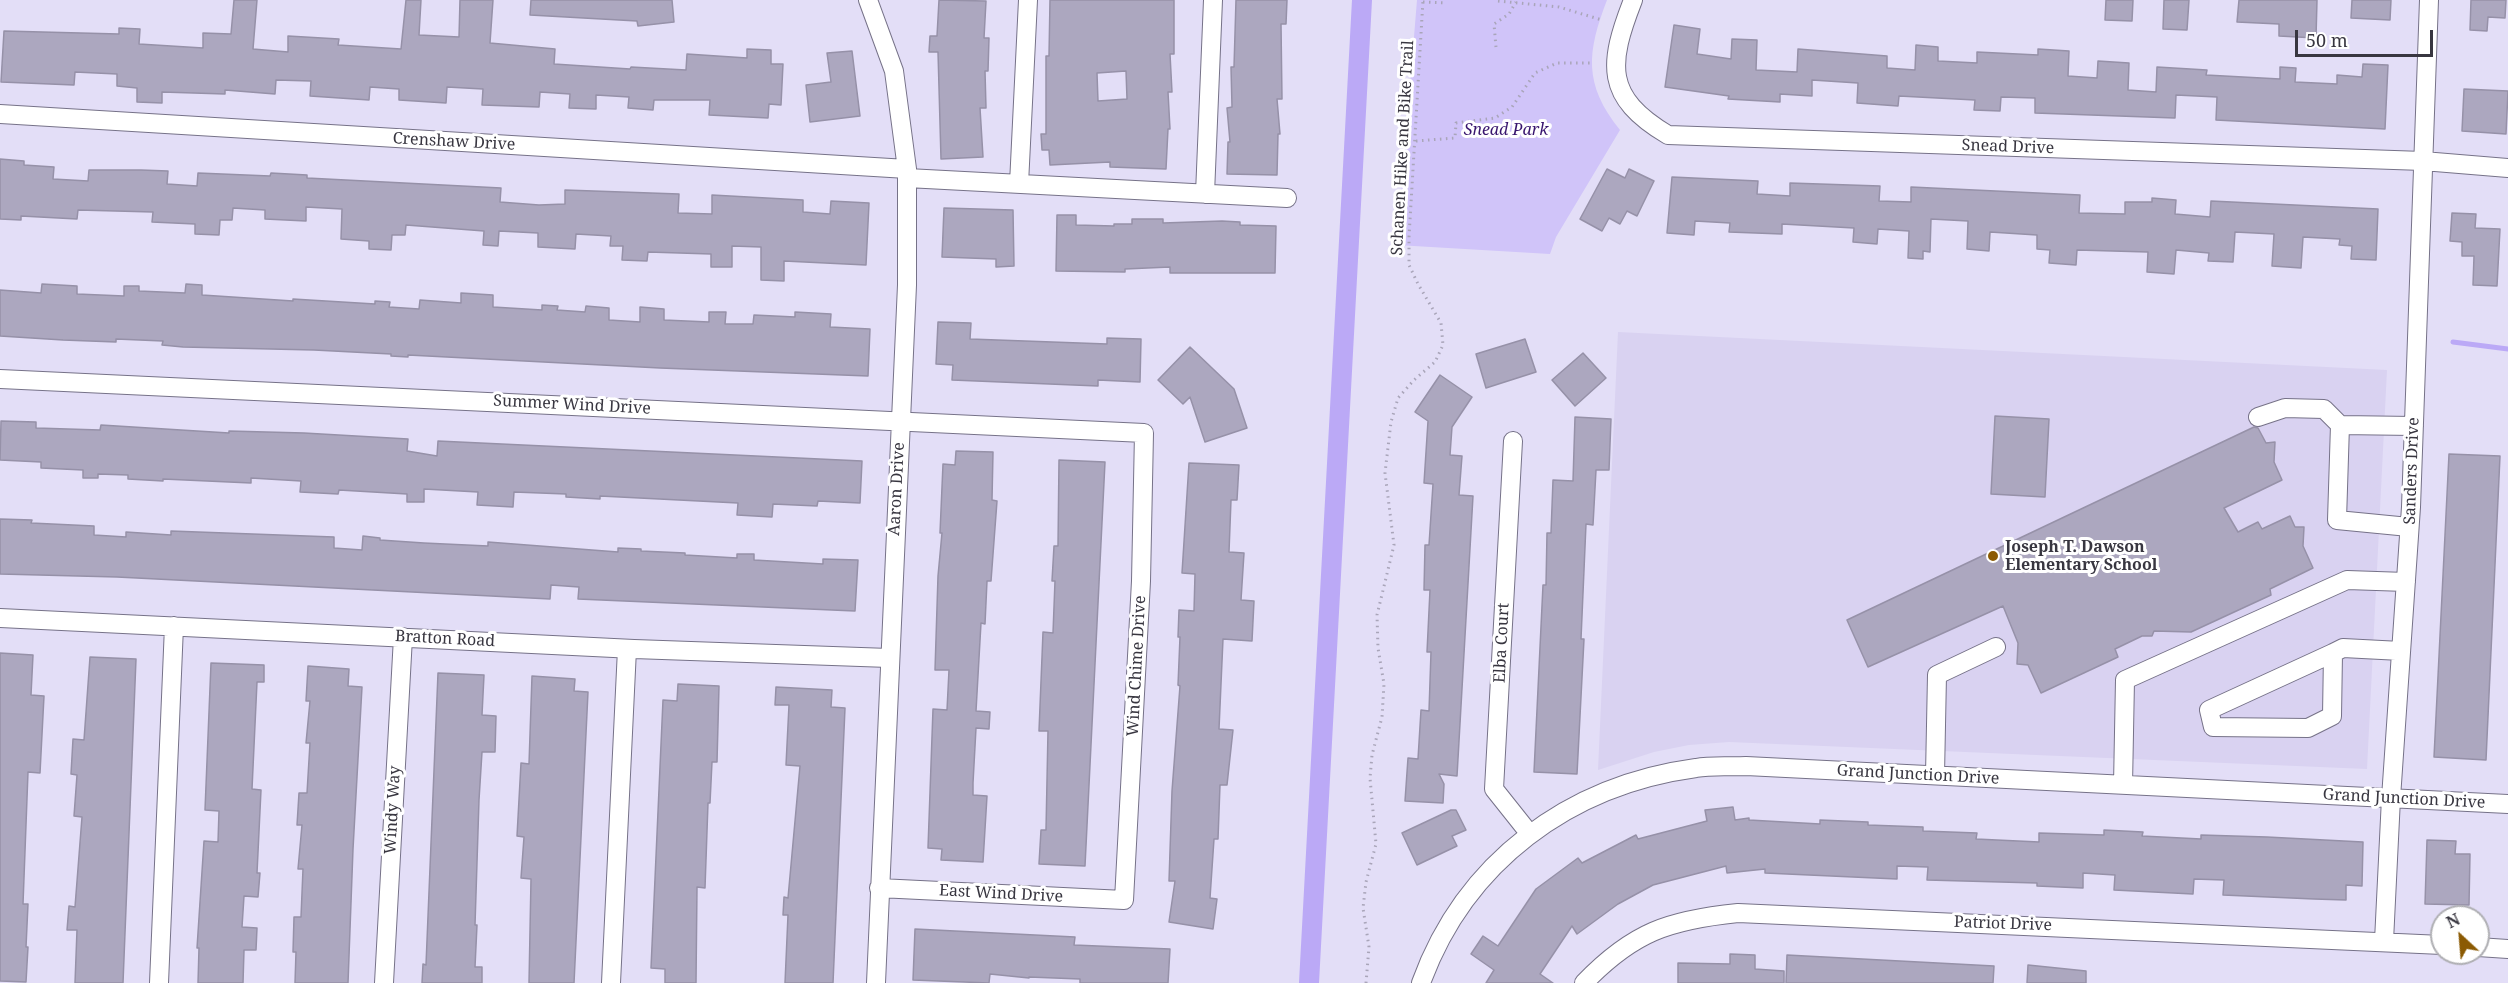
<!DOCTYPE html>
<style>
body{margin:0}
#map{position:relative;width:2508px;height:983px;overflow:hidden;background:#e3def7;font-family:"Noto Serif",serif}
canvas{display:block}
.north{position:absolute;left:2430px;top:905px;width:60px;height:60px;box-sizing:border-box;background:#fff;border:2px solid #afafb3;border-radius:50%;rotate:334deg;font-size:16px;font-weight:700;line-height:24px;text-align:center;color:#383640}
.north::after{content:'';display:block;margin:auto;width:21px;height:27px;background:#8b5a03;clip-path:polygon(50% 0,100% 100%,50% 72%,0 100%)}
.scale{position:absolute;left:2295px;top:30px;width:138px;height:27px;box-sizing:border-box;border:3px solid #383640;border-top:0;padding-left:8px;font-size:18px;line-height:21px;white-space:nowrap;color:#383640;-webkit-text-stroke:4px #fff;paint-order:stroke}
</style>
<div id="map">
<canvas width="2508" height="983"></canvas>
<div class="north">N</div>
<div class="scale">50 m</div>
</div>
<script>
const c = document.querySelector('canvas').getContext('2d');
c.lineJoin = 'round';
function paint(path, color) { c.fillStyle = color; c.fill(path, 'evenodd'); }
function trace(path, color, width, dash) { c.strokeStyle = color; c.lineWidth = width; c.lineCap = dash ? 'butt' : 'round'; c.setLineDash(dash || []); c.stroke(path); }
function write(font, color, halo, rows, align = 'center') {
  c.font = font + ' "Noto Serif",serif'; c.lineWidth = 6; c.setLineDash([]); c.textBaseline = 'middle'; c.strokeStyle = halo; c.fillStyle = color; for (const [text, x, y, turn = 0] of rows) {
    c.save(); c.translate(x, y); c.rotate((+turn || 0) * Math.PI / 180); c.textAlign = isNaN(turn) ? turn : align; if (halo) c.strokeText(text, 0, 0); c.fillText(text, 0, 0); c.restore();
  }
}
const built = new Path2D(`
 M1618,332L2387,370L2367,769L1729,742L1689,745L1654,752L1598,770Z`);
const green = new Path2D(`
 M1417,0H1607C1587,52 1583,84 1620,130L1556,237L1550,254L1397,245Z`);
const stream = new Path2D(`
 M2453,342L2508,349`);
const canal = new Path2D(`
 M1309,983L1362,0`);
const building = new Path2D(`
 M234,0H257L253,49L288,52V36L339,39L338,45L401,49L406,0H421L419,35L459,37L460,0H493L490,43L555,49L554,64L630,69L631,67L686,70L687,54L747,58V49L771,50V64H783L781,105L769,104L768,118L709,115L710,100H654L653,110L628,108L629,97L596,95V109L569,108L570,94L540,92L539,107L482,105L483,89L447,87L446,103L399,100V89L370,87L369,100L310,96L311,81L276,80L275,94L225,90V94L162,92V103L137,102V88L117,86V74L75,72L74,85L1,82L4,31L119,34V28L140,29L139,44L203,48V33L231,34Z
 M531,0H672L674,22L638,26L637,21L530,15Z
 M939,0L986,1L984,38H989L988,71H985L986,108H980L983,157L941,159L938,52H929L930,36H937Z
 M1050,0H1174V54H1170L1172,92H1168L1170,129H1168L1166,169L1110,167V162L1050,165L1049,150H1042L1041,134H1046V56H1049ZM1126,71L1127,99L1098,101L1097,73Z
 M1236,0H1287L1286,24H1281L1282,99H1277L1280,134H1278L1277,175L1227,174L1228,142H1230L1227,108L1232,107L1231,67H1234Z
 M2106,0H2133L2132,21L2105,20Z
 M2164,0H2189L2187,30L2163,29Z
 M2239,0H2317L2316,38L2279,36V24L2237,22Z
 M2352,0H2391L2390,20L2351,18Z
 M2471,0H2506L2505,18L2488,17L2487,31L2470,30Z
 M1674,25L1700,29L1697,54L1731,59L1732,39L1757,40L1756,70L1797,72L1798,49L1887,56V68L1915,70L1916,45L1938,47V61L1977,63V52L2038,55V49L2069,51L2068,76L2097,78L2098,61L2129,63L2128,90L2156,92L2157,67L2207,70L2206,75L2280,79V67L2296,68L2295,82L2337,84V75L2362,77L2363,64L2388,65L2385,129L2216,120L2217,97L2176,95L2175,118L2035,113V98L2001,97L2000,111L1974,110L1975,100L1899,96L1898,106L1857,103L1858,83L1812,80V96L1780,94V102L1728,99L1729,96L1665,87Z
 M852,51L860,116L810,122L806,85L831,82L827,53Z
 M2464,89L2508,91L2506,134L2462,131Z
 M0,159L24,161V165L54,167L53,179L88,181L89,170H141L168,171L167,184L197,186L198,173L270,176L271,173L307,175V178L501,188L500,202L539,205L565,204V190L679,194L678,213L712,214V195L803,200V212L830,214L831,201L869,203L866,265L784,261V281L761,280V247L732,246V267H711V254L648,252L647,261L622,260L623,246H610L611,236L576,234L575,249L538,247V233L499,231L498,246L483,245L484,231L406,225L405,235H392L391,250L369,249V241L341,239L342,209L306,207V221L265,219V210L233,208L232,220H220L219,235L195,234V224L152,222L153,212L78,210L77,219L21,216V220L0,219Z
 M1607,169L1625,178L1629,169L1654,181L1637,216L1627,211L1620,224L1609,218L1602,231L1580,219Z
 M1672,177L1758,181L1757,194L1790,196V183L1880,186L1879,201L1911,202V187L2080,195L2079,213L2125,214V202H2152V198L2176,200L2175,214L2210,217L2211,201L2378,209L2376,260L2351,259L2352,246L2339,245L2340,239L2303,237L2301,268L2272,266L2274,234L2235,232L2233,262L2208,261L2209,253L2176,250L2174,274L2147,272L2148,252L2077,250L2076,265L2049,263L2050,250L2037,249V235L1990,232L1989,251L1967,249L1968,221L1931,219L1930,252L1923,251V259L1908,258L1909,231L1878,229L1877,244L1853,242L1854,228L1782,224V234L1729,232L1730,223L1695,221L1694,235L1667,233Z
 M944,208L1013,210L1014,266L996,267V259L942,257Z
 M2452,213L2476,214L2475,228L2500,229L2497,286L2473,285L2474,256H2462V242L2450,241Z
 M1057,215H1076V225L1114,226V224H1132V219H1163V223L1222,221L1240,222V225L1276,226L1275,273H1170V267L1125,269V272L1056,271Z
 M42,284L77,286V294L124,296V286H139V291L185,293L186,284L202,285V295L293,301V299L375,304V301L390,302L389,307L419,309L420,300L461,303V293L493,295V307L542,310V305L558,306L557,310L585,312L586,306L609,308V320L640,322V307L664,309V320L709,322V312H726L725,324H753L754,315L795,317V312L831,314L830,327L870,329L868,376L660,368L408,355V357L391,356V354L314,350L183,347L162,345L163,341L116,339V342L63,340L0,336V290L41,293Z
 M938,322L971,323L970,339L1107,344V338L1141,339L1140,382L1098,380V386L952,380L953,365L936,364Z
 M1525,339L1536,372L1486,388L1476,354Z
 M1190,347L1234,389L1247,428L1205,442L1190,397L1183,404L1158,380Z
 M1583,353L1606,378L1575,406L1552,380Z
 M1440,375L1472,397L1452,427L1450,455L1462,456L1459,495L1473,496L1457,776L1439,774L1444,784L1443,803L1405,801L1408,758L1418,759L1421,710L1429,711L1431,652H1427L1430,590H1424L1425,545H1429L1433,484L1424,483L1428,421L1415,412Z
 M1995,416L2049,419L2045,497L1991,494Z
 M1575,417L1611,419L1609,470H1596L1593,525L1586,524L1581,639H1584L1577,774L1534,772L1543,585H1546L1547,533H1551L1553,480L1573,481Z
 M1,421L36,422V428L100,430L101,425L229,433V431L304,433L408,439L407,451L437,456L438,441L862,461L860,503L818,501L817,506L773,504L772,517L737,515L738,503L600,496V499L566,497V494L514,492L513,507L477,505L478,492L424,489V502H407V494L339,490L338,494L300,492L301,481L251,478V483L163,479V481L128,479V475L98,474V478H83V470L41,468V462L0,460Z
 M2254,427L2258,428L2266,443L2275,442L2274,462L2282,480L2224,508L2238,532L2258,522L2262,529L2290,516L2295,527H2304L2303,546L2313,568L2270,589L2271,595L2191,632L2154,631L2152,636H2142L2115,649L2118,657L2041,693L2028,665L2017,664L2018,643L2003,606L1868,667L1847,620Z
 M956,451L993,452L992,500L997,501L991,581H987L985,624L981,623L976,711L990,712L989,729L976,728L973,783V795L987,796L983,862L941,860L942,849L928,848L933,709L947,710L949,670H935L938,576L942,533H940L943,464L955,465Z
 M2449,454L2500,456L2486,760L2434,757Z
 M1059,460L1105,462L1085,866L1039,864L1041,830H1046L1048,731H1039L1043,632L1053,633L1055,581H1052L1054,546H1058Z
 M1189,463L1239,465L1237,500H1231L1229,552L1244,553L1241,600L1254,601L1252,641L1223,639L1219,729L1233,730L1227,785H1220L1218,839H1214L1210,898L1217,899L1213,929L1169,922L1175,881H1169L1172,791L1180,686L1178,685L1180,637H1178L1179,610L1194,611L1195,574L1182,573Z
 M0,519L32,520L31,523L94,526V535L126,537V532L171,535V531L334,537V548L362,550L363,536L380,538V540L424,543L488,546V542L618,552V548L641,549V551L685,553V555L737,558V554H754V560L823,564V559L858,560L855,611L578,599L579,587L551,585L550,599L117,577L0,574Z
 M0,653L33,655L31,695L44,696L40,773L28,772L23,904H28L26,947H28L26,982L0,981Z
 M90,657L136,659L123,983H75L77,930H67L69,906L75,907L82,817L74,816L77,775L71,774L73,739L84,740Z
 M211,663L264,665V682H257L252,789L261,790L257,873H260L258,897L244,896L242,927L257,928L256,950H244L243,983H198L199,948H197L204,841L218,842L219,811L205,810Z
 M308,666L349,669L348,686L362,687L353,849L348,983H295L296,952H293L294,917H301L303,869H298L302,825H297L299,793H307L310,743H306L310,701H306Z
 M438,673L484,675L482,715L496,716L495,752H482L479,800L475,925H477L475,967H482V983H422L423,964L426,965Z
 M532,676L575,679L574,691L588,692L574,983H529L531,879L521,878L524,837L517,836L521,763L529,764Z
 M678,684L719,686L717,762H712L710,803H708L705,888L697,887L696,983H665V969L651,968L663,700L677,701Z
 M776,687L832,690L831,707L845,708L833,983H785L788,915H783L784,897L788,898L800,766L786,765L789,705H775Z
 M1733,807L1735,820L1749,818V820L1820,824V820L1868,822V825L1923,827V831L1977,833L1976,839L2039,842V833L2104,835V830L2143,832L2142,836L2201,839V835L2267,837L2363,842L2362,886L2346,885V900L2314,899L2223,895L2224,880L2194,879L2193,894L2114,890L2115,875L2083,873V888L2037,886V883L1927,880L1928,867L1897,866V879L1765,873V869L1727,873L1726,866L1653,885L1618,904L1577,934L1572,926L1540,974L1553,983H1486L1494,970L1471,954L1483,936L1498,946L1536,889L1578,858L1582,863L1636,835L1638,839L1707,821L1705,810Z
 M1451,810H1456L1466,830L1452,836L1457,846L1417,865L1402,833Z
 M2427,840L2456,841L2455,854H2470L2469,905L2425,904Z
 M915,929L1075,937L1074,945L1170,949L1168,983H1080V979L1029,977V978L990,974L989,983L913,980Z
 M1730,954L1755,955V969L1784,971V983H1678V963L1730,964Z
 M1787,955L1994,966L1993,983H1786Z
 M2028,965L2086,971V983H2027Z`);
const path = new Path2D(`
 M1498,1L1559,7L1602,20
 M1423,2L1446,3
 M1496,47L1494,24L1509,14L1516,2
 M1416,141L1455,138L1456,123L1495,118L1512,107L1535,73L1557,63H1593
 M1366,983L1369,947L1363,908L1366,882L1376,844L1370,778L1372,755L1382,717L1384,684L1378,648L1377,615L1394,545L1385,473L1391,422L1398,398L1414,380L1435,362L1443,345L1441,323L1418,284L1409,265V237L1423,0`);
const minor = new Path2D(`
 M868,0L894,71L907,169V285L876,983
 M1633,0C1608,64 1604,97 1668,135L2423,161L2508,168
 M0,114L907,169
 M907,178L1287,198
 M1019,184L1028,0
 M1205,194L1213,0
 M0,379L1144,433L1141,581L1124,900L879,888
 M2258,417L2285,408L2324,409L2340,425
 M1513,441L1494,789L1529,833
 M2409,527L2337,520L2340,425L2414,426
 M0,618L634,649L889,658
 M2333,653L2332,716L2308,728L2213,727L2209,710L2333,653L2343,648L2401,651
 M1935,775L1937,675L1996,647
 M2123,785L2125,680L2347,580L2406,582
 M2384,941L2391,798L2411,507L2429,0
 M2478,947L2508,949
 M159,983L174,626
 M384,983L403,637
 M611,983L627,649
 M1421,983C1465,862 1569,785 1696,768C1712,765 1730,767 1746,766L2508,804
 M1584,983C1633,932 1669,920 1738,913L2442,945`);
const markers = [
 [1993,556,6,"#8b5a03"]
];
const parkNames = [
 ["Snead Park",1506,130]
];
const streetNames = [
 ["Crenshaw Drive",454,142,3],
 ["Snead Drive",2008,147,2],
 ["Schanen Hike and Bike Trail",1403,148,-87],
 ["Summer Wind Drive",572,405,3],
 ["Sanders Drive",2412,471,-88],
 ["Aaron Drive",897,489,-87],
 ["Bratton Road",445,639,3],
 ["Elba Court",1502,643,-87],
 ["Wind Chime Drive",1137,666,-87],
 ["Grand Junction Drive",1918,775,3],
 ["Grand Junction Drive",2404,799,3],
 ["Windy Way",393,810,-87],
 ["East Wind Drive",1001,894,3],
 ["Patriot Drive",2003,924,2]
];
const poiNames = [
 ["Joseph T. Dawson",2005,547],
 ["Elementary School",2005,565]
];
paint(built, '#d9d2f1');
paint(green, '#d0c4f9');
trace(stream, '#bba9f6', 5);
trace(canal, '#bba9f6', 20);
paint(building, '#aca7bf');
trace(building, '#9691a8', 1.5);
trace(minor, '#767288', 20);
trace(path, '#a9a5b9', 3, [1.5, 4.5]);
trace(minor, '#fff', 18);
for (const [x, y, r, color] of markers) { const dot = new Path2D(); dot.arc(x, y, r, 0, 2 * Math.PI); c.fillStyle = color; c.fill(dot); trace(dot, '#fff', 2); }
write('italic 16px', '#38156e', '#fff', parkNames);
write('16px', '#383640', '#fff', streetNames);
write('bold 16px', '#383640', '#fff', poiNames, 'left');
</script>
